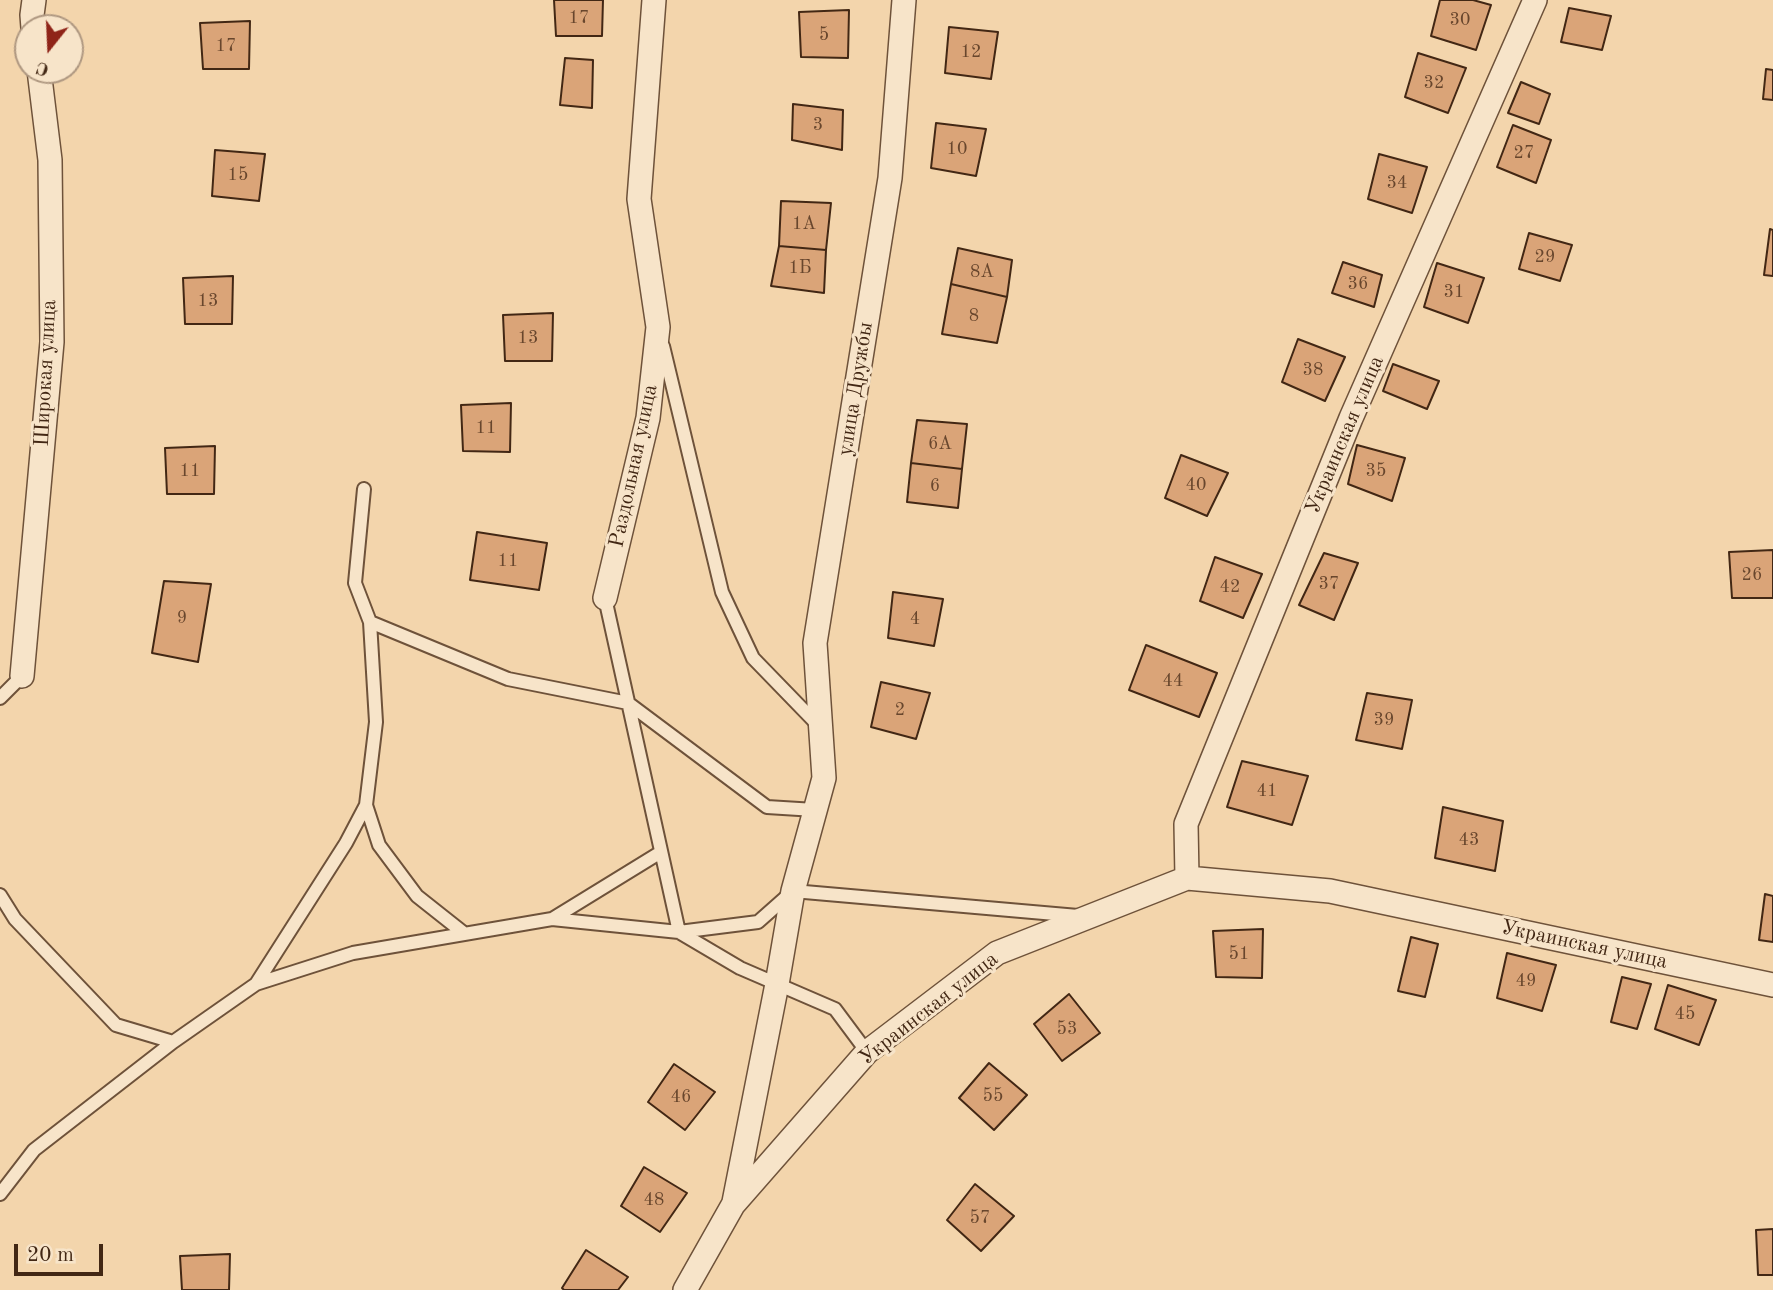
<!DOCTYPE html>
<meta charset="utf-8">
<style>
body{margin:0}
#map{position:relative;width:1773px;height:1290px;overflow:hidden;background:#f3d5ac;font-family:"Old Standard TT",serif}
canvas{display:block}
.north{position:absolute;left:14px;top:14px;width:70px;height:70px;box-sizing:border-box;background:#f7e4c9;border:2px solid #af9881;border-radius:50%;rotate:198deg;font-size:19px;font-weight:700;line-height:28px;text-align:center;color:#422714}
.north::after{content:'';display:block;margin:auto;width:24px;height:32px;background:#8f2418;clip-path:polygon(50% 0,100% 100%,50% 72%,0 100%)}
.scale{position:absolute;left:14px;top:1244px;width:89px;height:32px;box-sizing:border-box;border:4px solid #422714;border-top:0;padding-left:9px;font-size:21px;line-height:24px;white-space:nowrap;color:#422714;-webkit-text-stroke:5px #f7e4c9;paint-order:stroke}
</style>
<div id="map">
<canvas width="1773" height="1290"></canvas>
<div class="north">С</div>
<div class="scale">20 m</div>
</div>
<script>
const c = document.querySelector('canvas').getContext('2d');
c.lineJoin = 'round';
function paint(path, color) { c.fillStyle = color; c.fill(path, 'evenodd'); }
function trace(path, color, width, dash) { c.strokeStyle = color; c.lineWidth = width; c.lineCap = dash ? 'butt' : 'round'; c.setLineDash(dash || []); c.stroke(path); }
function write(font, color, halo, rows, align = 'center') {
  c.font = font + ' "Old Standard TT",serif'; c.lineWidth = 6; c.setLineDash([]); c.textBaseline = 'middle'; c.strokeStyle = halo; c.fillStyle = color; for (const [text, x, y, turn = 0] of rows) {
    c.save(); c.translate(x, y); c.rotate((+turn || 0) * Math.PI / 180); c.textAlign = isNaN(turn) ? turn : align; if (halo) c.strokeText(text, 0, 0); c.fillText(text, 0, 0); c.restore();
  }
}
const building = new Path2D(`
 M554,0H603L602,36H556Z
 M1440,0H1473L1491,5L1476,50L1431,36Z
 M1569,8L1611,16L1602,50L1561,42Z
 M849,10L848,58L801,57L799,12Z
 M250,21L249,69H203L200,23Z
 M949,27L998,32L991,79L945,73Z
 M1418,53L1466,68L1448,113L1405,97Z
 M565,58L593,60L592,108L560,105Z
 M1766,69L1773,70V100L1763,99Z
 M1521,82L1550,94L1539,124L1508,113Z
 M793,104L843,110L842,150L792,140Z
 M936,123L986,129L976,176L931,168Z
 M1513,125L1551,140L1536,183L1497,167Z
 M215,150L265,154L259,201L212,196Z
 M1379,154L1427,167L1412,213L1368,199Z
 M781,201L831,203L826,250L779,246Z
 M1770,229L1773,230V276L1764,275Z
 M1529,233L1572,245L1560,281L1519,269Z
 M779,246L826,250L824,293L771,286Z
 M958,248L1012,260L1007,297L951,284Z
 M1343,262L1382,275L1374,307L1332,293Z
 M1437,263L1484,278L1468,323L1424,307Z
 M233,276L232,324H185L183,278Z
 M951,284L1007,297L997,343L942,334Z
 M553,313L552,361H505L503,315Z
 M1298,339L1345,357L1325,401L1282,382Z
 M1393,364L1439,381L1427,409L1383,391Z
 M511,403L510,452L463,451L461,405Z
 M917,420L967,424L962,469L911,463Z
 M1357,445L1405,458L1392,501L1348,484Z
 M215,446L214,494H167L165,448Z
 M1181,455L1228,473L1207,516L1165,498Z
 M911,463L962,469L958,508L907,502Z
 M477,532L547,543L539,590L470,580Z
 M1773,550V598H1732L1729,552Z
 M1324,553L1358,563L1334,620L1299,605Z
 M1215,557L1262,574L1243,618L1200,601Z
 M164,581L211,584L198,662L152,653Z
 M893,592L943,599L934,646L888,638Z
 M1146,645L1217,673L1199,717L1129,690Z
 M881,682L930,693L916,739L871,727Z
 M1367,693L1412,700L1402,749L1356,740Z
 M1242,761L1308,776L1292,825L1227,807Z
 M1443,807L1503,821L1495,871L1435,858Z
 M1765,894L1773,896V942L1759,940Z
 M1263,929L1262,978L1216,977L1213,931Z
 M1411,937L1438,944L1425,997L1398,991Z
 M1507,953L1556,965L1542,1011L1497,998Z
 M1622,977L1651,984L1637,1029L1611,1022Z
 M1668,985L1716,1000L1699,1045L1655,1029Z
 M1069,994L1100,1033L1062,1061L1034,1024Z
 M989,1063L1027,1095L994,1130L959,1098Z
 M674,1064L715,1092L685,1130L648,1102Z
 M644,1167L687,1193L660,1232L621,1206Z
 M975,1184L1014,1216L981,1251L947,1220Z
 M1773,1229V1275H1758L1756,1230Z
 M586,1250L628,1277L618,1290H564L562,1288Z
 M230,1254L229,1290H182L180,1256Z`);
const lane = new Path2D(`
 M663,346L722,592L753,658L818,725
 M605,598L679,932L740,968L835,1009L867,1052
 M370,622L508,679L628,703L767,807L815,810
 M0,698L22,676
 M366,805L379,845L417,896L465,934
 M0,895L15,919L116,1025L173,1042L256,984L353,953L552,919L679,932L758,922L793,891L1078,916
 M552,919L661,852
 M256,984L346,843L366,805L376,722L370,622L355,583L364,489
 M0,1194L34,1150L173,1042`);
const street = new Path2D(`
 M33,28L32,15L34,0
 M605,598L648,418L658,327L639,199L654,0
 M22,676L52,342L50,160L39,70
 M1187,878L1186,824L1351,418L1535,0
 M734,1202L777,984L793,891L824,778L815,643L890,178L904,0
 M685,1290L733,1205L867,1052L997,953L1187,878L1330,891L1773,985`);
const numberNames = [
 ["17",579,18],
 ["30",1460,20],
 ["5",824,35],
 ["17",226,46],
 ["12",971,52],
 ["32",1434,83],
 ["3",818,125],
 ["10",957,149],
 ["27",1524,153],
 ["15",238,175],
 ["34",1397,183],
 ["1А",804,224],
 ["29",1545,257],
 ["1Б",800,268],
 ["8А",982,272],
 ["36",1358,284],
 ["31",1454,292],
 ["13",208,301],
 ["8",974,316],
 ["13",528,338],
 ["38",1313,370],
 ["11",486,428],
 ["6А",940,444],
 ["11",190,471],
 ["35",1376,471],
 ["40",1196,485],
 ["6",935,486],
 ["11",508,561],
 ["26",1752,575],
 ["37",1329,584],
 ["42",1230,587],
 ["9",182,618],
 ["4",915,619],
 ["44",1173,681],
 ["2",900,710],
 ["39",1384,720],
 ["41",1267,791],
 ["43",1469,840],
 ["51",1239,954],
 ["49",1526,981],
 ["45",1685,1014],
 ["53",1067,1029],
 ["55",993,1096],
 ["46",681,1097],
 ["48",654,1200],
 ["57",980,1218]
];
const streetNames = [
 ["Широкая улица",46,373,-87],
 ["улица Дружбы",856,389,-81],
 ["Украинская улица",1345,435,-67],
 ["Раздольная улица",634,466,-78],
 ["Украинская улица",1584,945,12],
 ["Украинская улица",929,1009,-38]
];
paint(building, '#daa478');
trace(building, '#422714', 2);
trace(lane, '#6e523a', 16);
trace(street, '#6e523a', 26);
trace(lane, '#f7e4c9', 12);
trace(street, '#f7e4c9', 23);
write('18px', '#68462d', null, numberNames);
write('21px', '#422714', '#f7e4c9', streetNames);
</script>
